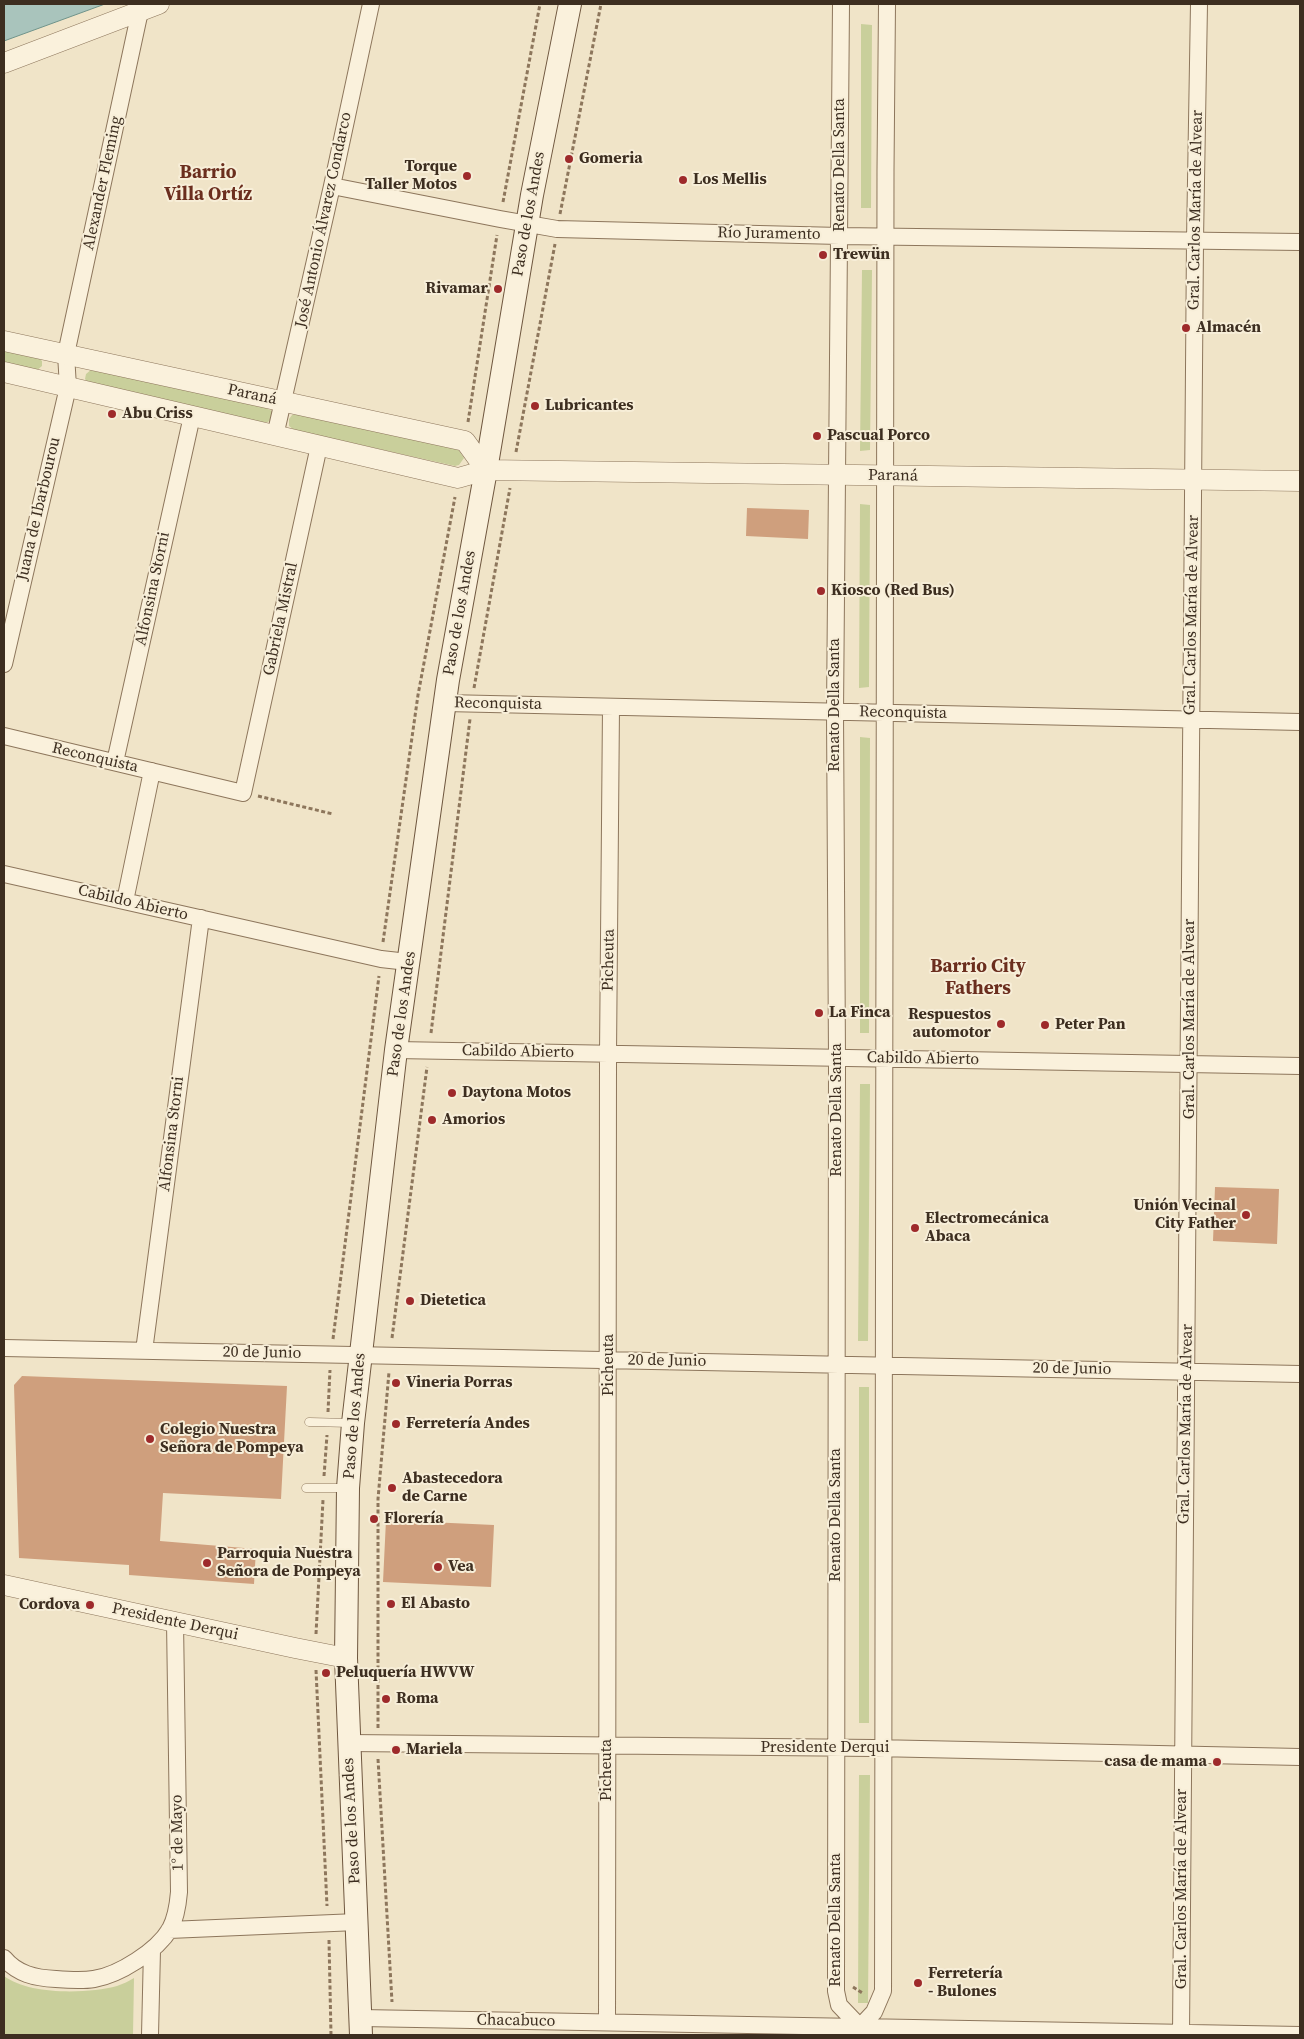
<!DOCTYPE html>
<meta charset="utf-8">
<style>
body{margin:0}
#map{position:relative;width:1304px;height:2039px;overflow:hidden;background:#f0e4c8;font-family:"Source Serif 4",serif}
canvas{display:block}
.frame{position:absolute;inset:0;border:5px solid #3d2e20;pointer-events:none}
</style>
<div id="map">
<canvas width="1304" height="2039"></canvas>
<div class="frame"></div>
</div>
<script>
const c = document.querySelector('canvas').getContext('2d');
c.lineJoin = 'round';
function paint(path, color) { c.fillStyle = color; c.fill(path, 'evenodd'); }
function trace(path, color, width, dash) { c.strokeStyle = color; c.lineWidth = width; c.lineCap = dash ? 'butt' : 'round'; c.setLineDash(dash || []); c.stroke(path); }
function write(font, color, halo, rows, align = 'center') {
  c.font = font + ' "Source Serif 4",serif'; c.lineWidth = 4; c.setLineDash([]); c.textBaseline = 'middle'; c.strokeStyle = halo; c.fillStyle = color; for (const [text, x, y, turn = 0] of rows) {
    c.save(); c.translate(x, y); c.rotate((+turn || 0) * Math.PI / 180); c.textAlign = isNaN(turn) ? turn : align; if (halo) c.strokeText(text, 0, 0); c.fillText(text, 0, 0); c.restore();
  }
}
const green = new Path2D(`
 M861,24L872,25L871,208H861Z
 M862,270H872L870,450L860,451Z
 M4,350L39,358L42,361V366L36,371L4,364Z
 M92,369L266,408L272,411V418L268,422L262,423L88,383L85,379L86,374Z
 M296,414L458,449L464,458L459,465L455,466L294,430L289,426V419L292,415Z
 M860,504L870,505L869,687L859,688Z
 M860,737L870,738L869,1033H860Z
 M860,1084H870L868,1341H858Z
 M859,1387H869V1723H859Z
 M859,1775H870L868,2003H858Z
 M4,1976C29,1995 87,1994 117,1986C123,1984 129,1981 134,1978L133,2035H4Z`);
const water = new Path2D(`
 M4,4H105L4,41Z`);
const building = new Path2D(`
 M747,508L809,510L808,539L746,536Z
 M1215,1187L1279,1189L1277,1244L1213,1241Z
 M22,1376L287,1386L281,1499L163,1493L160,1541L256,1549L254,1584L129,1575V1565L19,1558L14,1385Z
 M386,1520L494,1525L491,1587L383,1582Z`);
const path = new Path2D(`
 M503,202L540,4
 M560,214L601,4
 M468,422L497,235
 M516,452L555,244
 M474,688L510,488
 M258,796L333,814
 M383,942L418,695L455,497
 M431,1033L470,719
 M392,1338L427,1067
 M333,1339L379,976
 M328,1412L330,1370
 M324,1476L327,1435
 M316,1634L323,1500
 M316,1670L327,1906
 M378,1728V1499L389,1372
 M378,1759L392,2002
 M329,1940L331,2035
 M853,1987L864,1994`);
const service = new Path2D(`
 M309,1422L351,1423
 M306,1488H346`);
const minor = new Path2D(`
 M841,4L835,712L837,1058L836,1991L839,2005L860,2027
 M332,186L500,219L557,229L840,236L1300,242
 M275,436L332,186L371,4
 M4,664L68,387L66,354L140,11
 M445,703L1300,722
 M4,736L243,793L319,446
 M115,762L192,416
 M4,874L381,959L408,962
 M125,901L152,771
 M396,1050L1300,1066
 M4,1348L1300,1374
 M144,1351L201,918
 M349,1743L874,1748L1300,1757
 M169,1930L357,1922
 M4,1958C17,1974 35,1978 56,1979C68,1980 82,1981 94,1979C119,1975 157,1951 170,1929C176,1918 178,1904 179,1892L175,1622
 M361,2018L1300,2035
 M607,2022L608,1054L611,707
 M150,2035L152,1950
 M860,2035V2027L874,2012L883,1991C886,1328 880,666 887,4
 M1181,2035L1195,240L1199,4`);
const tertiary = new Path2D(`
 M4,63L159,4
 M4,341L465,441L486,470
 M4,372L458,478L486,470L1300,481
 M4,1585L295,1648L346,1658`);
const secondary = new Path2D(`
 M361,2035L346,1658L348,1488L353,1423L396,1050L448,680L486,470L532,195L570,4`);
const markers = [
 [569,159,5,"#9e2a2b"],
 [467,176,5,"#9e2a2b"],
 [683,180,5,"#9e2a2b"],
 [823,255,5,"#9e2a2b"],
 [498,289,5,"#9e2a2b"],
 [1186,328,5,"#9e2a2b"],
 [535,406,5,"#9e2a2b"],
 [112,414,5,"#9e2a2b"],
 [817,436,5,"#9e2a2b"],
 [821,591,5,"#9e2a2b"],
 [819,1013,5,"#9e2a2b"],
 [1001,1024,5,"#9e2a2b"],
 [1045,1025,5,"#9e2a2b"],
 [452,1093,5,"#9e2a2b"],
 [432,1120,5,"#9e2a2b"],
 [1246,1215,5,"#9e2a2b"],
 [915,1228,5,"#9e2a2b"],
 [410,1301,5,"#9e2a2b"],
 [396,1383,5,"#9e2a2b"],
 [396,1424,5,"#9e2a2b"],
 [150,1439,5,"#9e2a2b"],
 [392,1488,5,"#9e2a2b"],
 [374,1519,5,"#9e2a2b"],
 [207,1563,5,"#9e2a2b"],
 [438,1567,5,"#9e2a2b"],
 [391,1604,5,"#9e2a2b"],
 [90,1605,5,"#9e2a2b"],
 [326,1673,5,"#9e2a2b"],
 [386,1699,5,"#9e2a2b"],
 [396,1750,5,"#9e2a2b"],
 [1217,1762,5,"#9e2a2b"],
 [918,1983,5,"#9e2a2b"]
];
const poiNames = [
 ["Gomeria",579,159],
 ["Torque",457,167,"right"],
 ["Taller Motos",457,185,"right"],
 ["Los Mellis",693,180],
 ["Trewün",833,255],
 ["Rivamar",488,289,"right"],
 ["Almacén",1196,328],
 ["Lubricantes",545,406],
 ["Abu Criss",122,414],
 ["Pascual Porco",827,436],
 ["Kiosco (Red Bus)",831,591],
 ["La Finca",829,1013],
 ["Respuestos",991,1015,"right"],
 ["automotor",991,1033,"right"],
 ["Peter Pan",1055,1025],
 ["Daytona Motos",462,1093],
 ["Amorios",442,1120],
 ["Unión Vecinal",1236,1206,"right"],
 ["City Father",1236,1224,"right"],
 ["Electromecánica",925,1219],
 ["Abaca",925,1237],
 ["Dietetica",420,1301],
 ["Vineria Porras",406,1383],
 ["Ferretería Andes",406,1424],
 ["Colegio Nuestra",160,1430],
 ["Señora de Pompeya",160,1448],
 ["Abastecedora",402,1479],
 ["de Carne",402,1497],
 ["Florería",384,1519],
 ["Parroquia Nuestra",217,1554],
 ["Señora de Pompeya",217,1572],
 ["Vea",448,1567],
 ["El Abasto",401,1604],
 ["Cordova",80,1605,"right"],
 ["Peluquería HWVW",336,1673],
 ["Roma",396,1699],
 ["Mariela",406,1750],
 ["casa de mama",1207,1762,"right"],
 ["Ferretería",928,1974],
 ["- Bulones",928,1992]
];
const streetNames = [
 ["Renato Della Santa",840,165,-90],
 ["Alexander Fleming",103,183,-78],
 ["Gral. Carlos María de Alvear",1196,210,-89],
 ["Paso de los Andes",529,214,-80],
 ["José Antonio Álvarez Condarco",324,220,-78],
 ["Río Juramento",769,234,1],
 ["Paraná",252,395,12],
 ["Paraná",893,476,1],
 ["Juana de Ibarbourou",39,509,-77],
 ["Alfonsina Storni",153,589,-78],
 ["Paso de los Andes",460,613,-80],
 ["Gral. Carlos María de Alvear",1192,615,-89],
 ["Gabriela Mistral",281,619,-78],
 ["Reconquista",498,704,1],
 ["Renato Della Santa",835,705,-90],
 ["Reconquista",903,713,1],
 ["Reconquista",95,758,13],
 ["Cabildo Abierto",133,903,13],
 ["Picheuta",609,960,-89],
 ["Paso de los Andes",402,1014,-82],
 ["Gral. Carlos María de Alvear",1190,1019,-90],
 ["Cabildo Abierto",518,1052,1],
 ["Cabildo Abierto",923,1059,1],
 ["Renato Della Santa",837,1110,-90],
 ["Alfonsina Storni",172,1134,-83],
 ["20 de Junio",262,1353,1],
 ["20 de Junio",667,1361,1],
 ["Picheuta",609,1365,-90],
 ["20 de Junio",1072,1369,1],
 ["Paso de los Andes",355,1416,-85],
 ["Gral. Carlos María de Alvear",1186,1424,-89],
 ["Renato Della Santa",836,1515,-90],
 ["Presidente Derqui",175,1622,12],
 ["Presidente Derqui",825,1748],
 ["Picheuta",607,1770,-90],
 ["Paso de los Andes",352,1821,-93],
 ["1° de Mayo",178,1833,-91],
 ["Gral. Carlos María de Alvear",1182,1889,-90],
 ["Renato Della Santa",836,1920,-90],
 ["Chacabuco",516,2021,1]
];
const quarterNames = [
 ["Barrio",208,173],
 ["Villa Ortíz",208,195],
 ["Barrio City",978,967],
 ["Fathers",978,989]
];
paint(green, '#c9cf9b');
paint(water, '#a9c4bc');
trace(water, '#6f938a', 1);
paint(building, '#cf9f7d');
trace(service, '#8d765c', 9);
trace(minor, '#8d765c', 18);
trace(tertiary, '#8d765c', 21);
trace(secondary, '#6f573f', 24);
trace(path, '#8d765c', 3, [4, 2.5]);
trace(service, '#faf1dc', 8);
trace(minor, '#faf1dc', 16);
trace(tertiary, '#faf1dc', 20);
trace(secondary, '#faf1dc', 22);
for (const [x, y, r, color] of markers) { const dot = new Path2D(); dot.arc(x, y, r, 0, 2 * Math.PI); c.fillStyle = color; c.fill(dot); trace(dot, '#f7eed8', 2); }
write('bold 16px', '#3d2e20', '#f7eed8', poiNames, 'left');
write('16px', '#3d2e20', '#f7eed8', streetNames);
write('bold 19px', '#6b2e1e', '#f7eed8', quarterNames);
</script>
